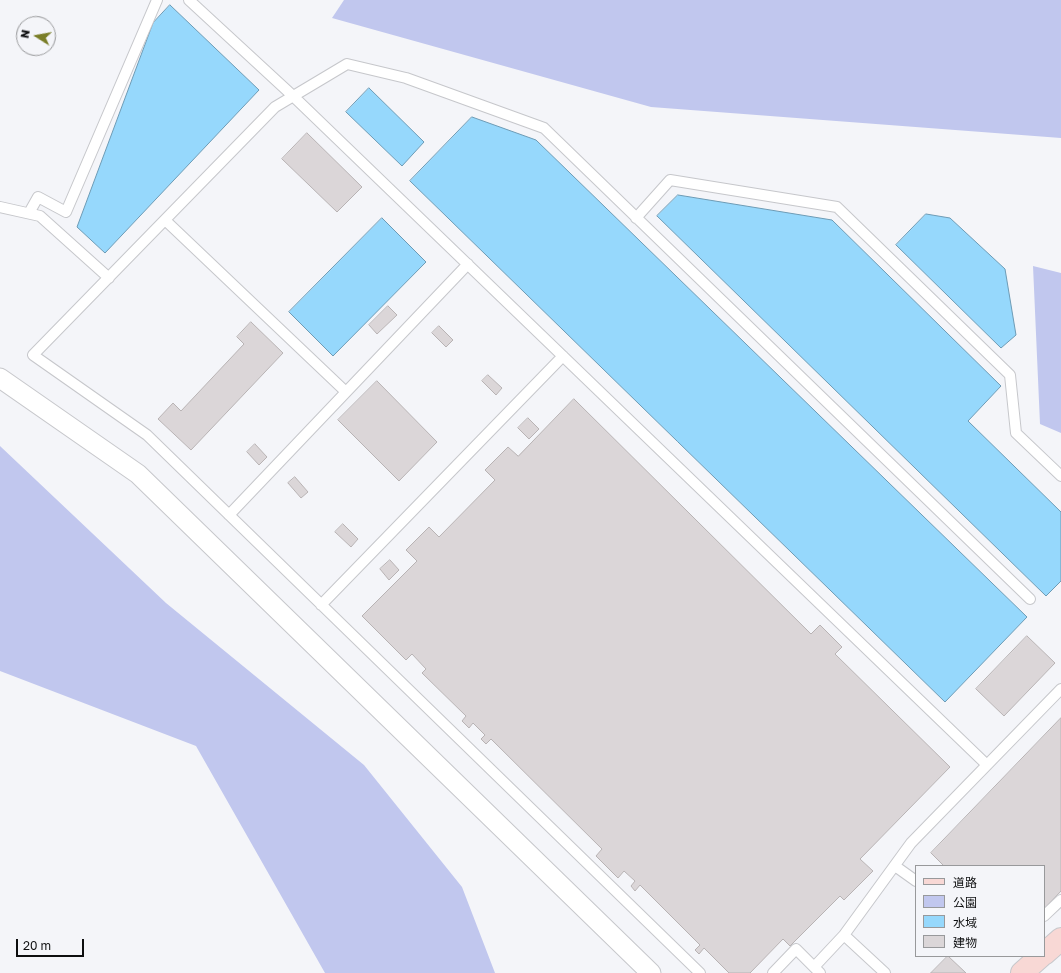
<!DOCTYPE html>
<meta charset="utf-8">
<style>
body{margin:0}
#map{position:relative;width:1061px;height:973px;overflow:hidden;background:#f4f5f9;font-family:"Golos Text","Noto Sans JP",sans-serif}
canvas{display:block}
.legend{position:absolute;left:915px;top:865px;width:130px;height:92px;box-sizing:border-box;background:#f4f5f9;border:1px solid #98999b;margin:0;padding:5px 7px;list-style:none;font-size:12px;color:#0d0e0f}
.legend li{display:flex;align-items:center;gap:8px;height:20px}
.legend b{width:20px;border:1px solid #98999b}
.north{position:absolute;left:16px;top:16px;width:40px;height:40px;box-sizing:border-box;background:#f4f5f9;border:1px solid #98999b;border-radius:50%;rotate:281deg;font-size:11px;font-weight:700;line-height:16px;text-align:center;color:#0d0e0f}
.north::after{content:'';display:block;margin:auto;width:14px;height:18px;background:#7a7e28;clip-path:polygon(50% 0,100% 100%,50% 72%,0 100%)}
.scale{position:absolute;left:16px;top:939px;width:68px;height:18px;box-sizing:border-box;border:2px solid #0d0e0f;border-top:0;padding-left:5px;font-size:12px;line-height:14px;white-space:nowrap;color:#0d0e0f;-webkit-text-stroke:3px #f4f5f9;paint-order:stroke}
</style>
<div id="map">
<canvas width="1061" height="973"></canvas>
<ul class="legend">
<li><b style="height:5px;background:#f8d8d5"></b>道路</li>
<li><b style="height:11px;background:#c1c7ee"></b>公園</li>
<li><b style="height:11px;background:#96d8fc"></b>水域</li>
<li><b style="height:11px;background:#dbd6d8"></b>建物</li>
</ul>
<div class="north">N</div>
<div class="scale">20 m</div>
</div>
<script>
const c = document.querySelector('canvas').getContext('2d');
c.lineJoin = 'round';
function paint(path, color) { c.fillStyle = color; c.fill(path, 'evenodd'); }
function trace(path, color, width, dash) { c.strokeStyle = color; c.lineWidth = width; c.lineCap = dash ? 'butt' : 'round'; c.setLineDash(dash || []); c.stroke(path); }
const green = new Path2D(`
 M344,0H1061V138L651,107L332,18Z
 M1033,266L1061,273V433L1040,424Z
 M0,446L166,603L364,765L462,887L495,973H325L196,746L0,671Z`);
const water = new Path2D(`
 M170,5L259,90L105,253L77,227L153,23Z
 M369,88L424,142L402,166L346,112Z
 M472,117L536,140L1027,617L945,702L410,181Z
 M678,195L832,220L1001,386L968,421L1061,512V581L1046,596L657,216Z
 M926,214L950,218L1005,269L1016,335L1001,348L896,245Z
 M382,218L426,262L333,356L289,312Z`);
const building = new Path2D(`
 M307,133L362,187L337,212L282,159Z
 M388,306L397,315L377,334L369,325Z
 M251,322L283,353L191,450L158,419L173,403L181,411L244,344L237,337Z
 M439,326L453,340L446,347L432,333Z
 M488,375L502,388L496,395L482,381Z
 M377,381L437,442L399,481L338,420Z
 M574,399L811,634L820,625L842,647L835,654L950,767L860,859L873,871L844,900L840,896L790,946L783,939L750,973H729L704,948L699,954L695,950L700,945L640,885L635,891L631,886L635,881L624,871L618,878L596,856L602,849L491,739L486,744L481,739L485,735L473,723L469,728L462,721L466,716L422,673L426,669L412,654L406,660L362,616L417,561L406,550L429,527L439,537L495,480L485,470L508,447L518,456Z
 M528,418L539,429L529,439L518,428Z
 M255,444L267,457L259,465L247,452Z
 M295,477L308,492L301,498L288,483Z
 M343,524L358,539L351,547L335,532Z
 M390,560L399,570L389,580L380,569Z
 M1027,636L1055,663L1004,716L976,689Z
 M1061,718V891L1044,909V866H944L931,853Z
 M948,956L966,973H931Z`);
const service = new Path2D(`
 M189,0L293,96L987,765
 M0,207L40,216L109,278
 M29,213L38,197L66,212L157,0
 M636,218L670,180L837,207L1010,375L1016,433L1061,476
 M165,220L346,392
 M229,515L468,264
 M321,605L563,356
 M895,866L916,881
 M1044,916L1061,900
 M844,935L911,843L1061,689
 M814,967L844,935L885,973
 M700,973L147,435L33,355L275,107L347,64L406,78L544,128L1030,599
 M773,973L796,949L820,973`);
const minor = new Path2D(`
 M0,378L138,474L651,973`);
const secondary = new Path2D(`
 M1044,954L1061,939
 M1022,973L1041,956`);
paint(green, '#c1c7ee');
paint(water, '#96d8fc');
trace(water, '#6d9bb5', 1);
paint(building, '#dbd6d8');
trace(building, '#b8b3b4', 1);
trace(service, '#c6c7cb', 12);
trace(minor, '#c6c7cb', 21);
trace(secondary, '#c6c7cb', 24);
trace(service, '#fff', 10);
trace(minor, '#fff', 19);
trace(secondary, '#f8d8d5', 22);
</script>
